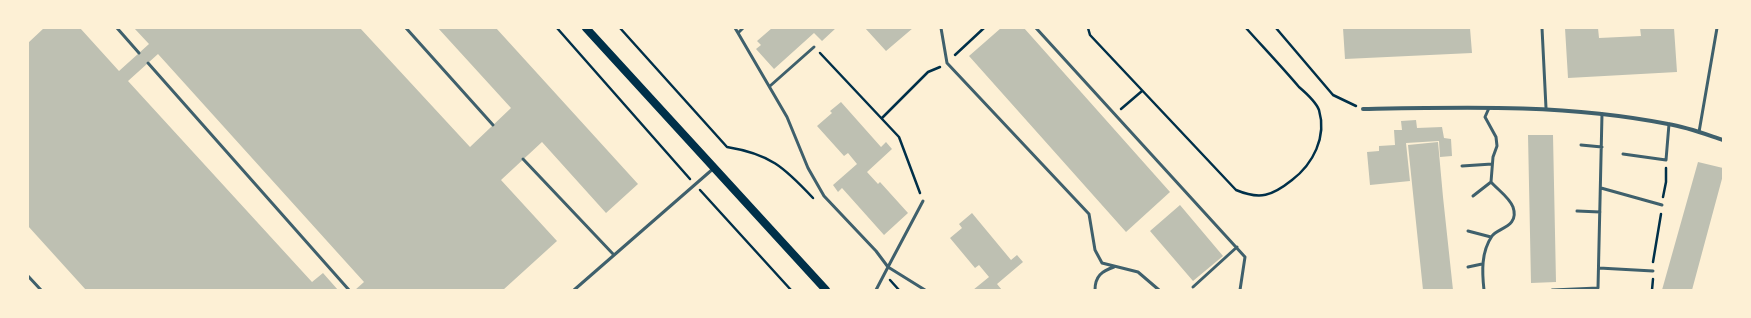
<!DOCTYPE html>
<style>
body{margin:0}
#map{position:relative;width:1751px;height:318px;overflow:hidden;background:#fdf0d5;font-family:Roboto,sans-serif}
canvas{display:block}
.frame{position:absolute;inset:0;border:29px solid #fdf0d5;pointer-events:none}
</style>
<div id="map">
<canvas width="1751" height="318"></canvas>
<div class="frame"></div>
</div>
<script>
const c = document.querySelector('canvas').getContext('2d');
c.lineJoin = 'round';
function paint(path, color) { c.fillStyle = color; c.fill(path, 'evenodd'); }
function trace(path, color, width, dash) { c.strokeStyle = color; c.lineWidth = width; c.lineCap = dash ? 'butt' : 'round'; c.setLineDash(dash || []); c.stroke(path); }
const building = new Path2D(`
 M44,28H80L119,71L149,44L134,28H360L470,147L511,108L438,28H496L638,184L606,213L542,142L501,180L557,241L503,290H355L364,282L158,54L128,81L312,282L323,273L338,290H86L28,226V43Z
 M772,28L789,29L836,28L822,41L814,33L774,69L756,49L761,45L757,41Z
 M865,28H913L886,51Z
 M1001,28H1024L1170,192L1126,232L969,56Z
 M1343,28H1470L1472,53L1345,59Z
 M1565,28H1598L1599,38L1641,36L1640,28H1674L1677,72L1568,78Z
 M841,102L881,147L886,142L892,149L867,172L878,184L880,182L908,213L884,235L842,188L838,192L833,185L857,164L848,153L844,156L817,126L832,113L830,111Z
 M1416,120L1417,128L1442,127L1444,138L1451,139L1452,156L1440,157L1439,141L1406,143L1410,181L1370,185L1367,152L1379,151V146L1395,145L1394,130H1402L1401,121Z
 M1528,135H1553L1556,282L1531,283Z
 M1438,142L1443,197L1453,290H1423L1408,145Z
 M1698,162L1723,168V175L1692,290H1662Z
 M1180,205L1223,256L1193,281L1150,231Z
 M972,213L1011,260L1017,255L1023,262L997,284L1002,290H973L989,277L979,265L975,268L950,238L962,228L959,224Z`);
const path = new Path2D(`
 M557,28L690,179
 M620,28L727,147C770,154 784,167 813,198
 M1088,28L1090,35L1236,190C1260,200 1272,196 1292,180C1313,164 1327,137 1319,110C1316,102 1306,93 1299,87C1282,67 1264,48 1246,28
 M1276,28L1333,95L1356,106
 M820,53L899,137L920,193
 M955,55L984,28
 M1121,109L1142,91
 M882,118L928,72L940,67
 M700,190L791,290
 M1663,197L1666,182V168
 M1653,262L1661,214
 M890,280L899,290
 M1652,290L1653,279`);
const service = new Path2D(`
 M117,28L139,53
 M406,28L493,125
 M735,28L738,33L743,28
 M941,28L947,63L1089,214L1095,250L1102,263L1138,272L1159,290
 M1036,28L1245,257L1240,290
 M1542,28L1546,108
 M738,33L787,117L808,168L824,196L876,251L888,267L876,290
 M148,63L349,290
 M770,86L814,47
 M1699,132L1717,28
 M1581,145L1602,147
 M1623,154L1666,160L1669,124
 M523,159L614,255
 M1462,166L1492,164
 M1601,188L1662,205
 M1473,196L1491,182
 M923,201L888,267L925,290
 M1577,211L1600,212
 M1468,231L1491,237
 M1468,267L1482,264
 M1599,268L1653,271
 M28,276L41,290
 M1193,287L1237,247
 M574,290L714,168
 M1095,290C1095,276 1102,271 1114,267
 M1484,290C1482,272 1481,252 1492,236C1497,228 1520,227 1513,207C1509,197 1498,190 1491,182L1493,157L1497,146L1496,137L1485,117L1489,108
 M1552,290L1598,288L1602,114`);
const minor = new Path2D(`
 M1363,109C1466,107 1567,104 1668,124C1687,127 1705,134 1723,140`);
const secondary = new Path2D(`
 M586,28L826,290`);
paint(building, '#bec0b2');
trace(path, '#003049', 2.5);
trace(service, '#3f606c', 3);
trace(minor, '#3f606c', 4);
trace(secondary, '#003049', 8);
</script>
